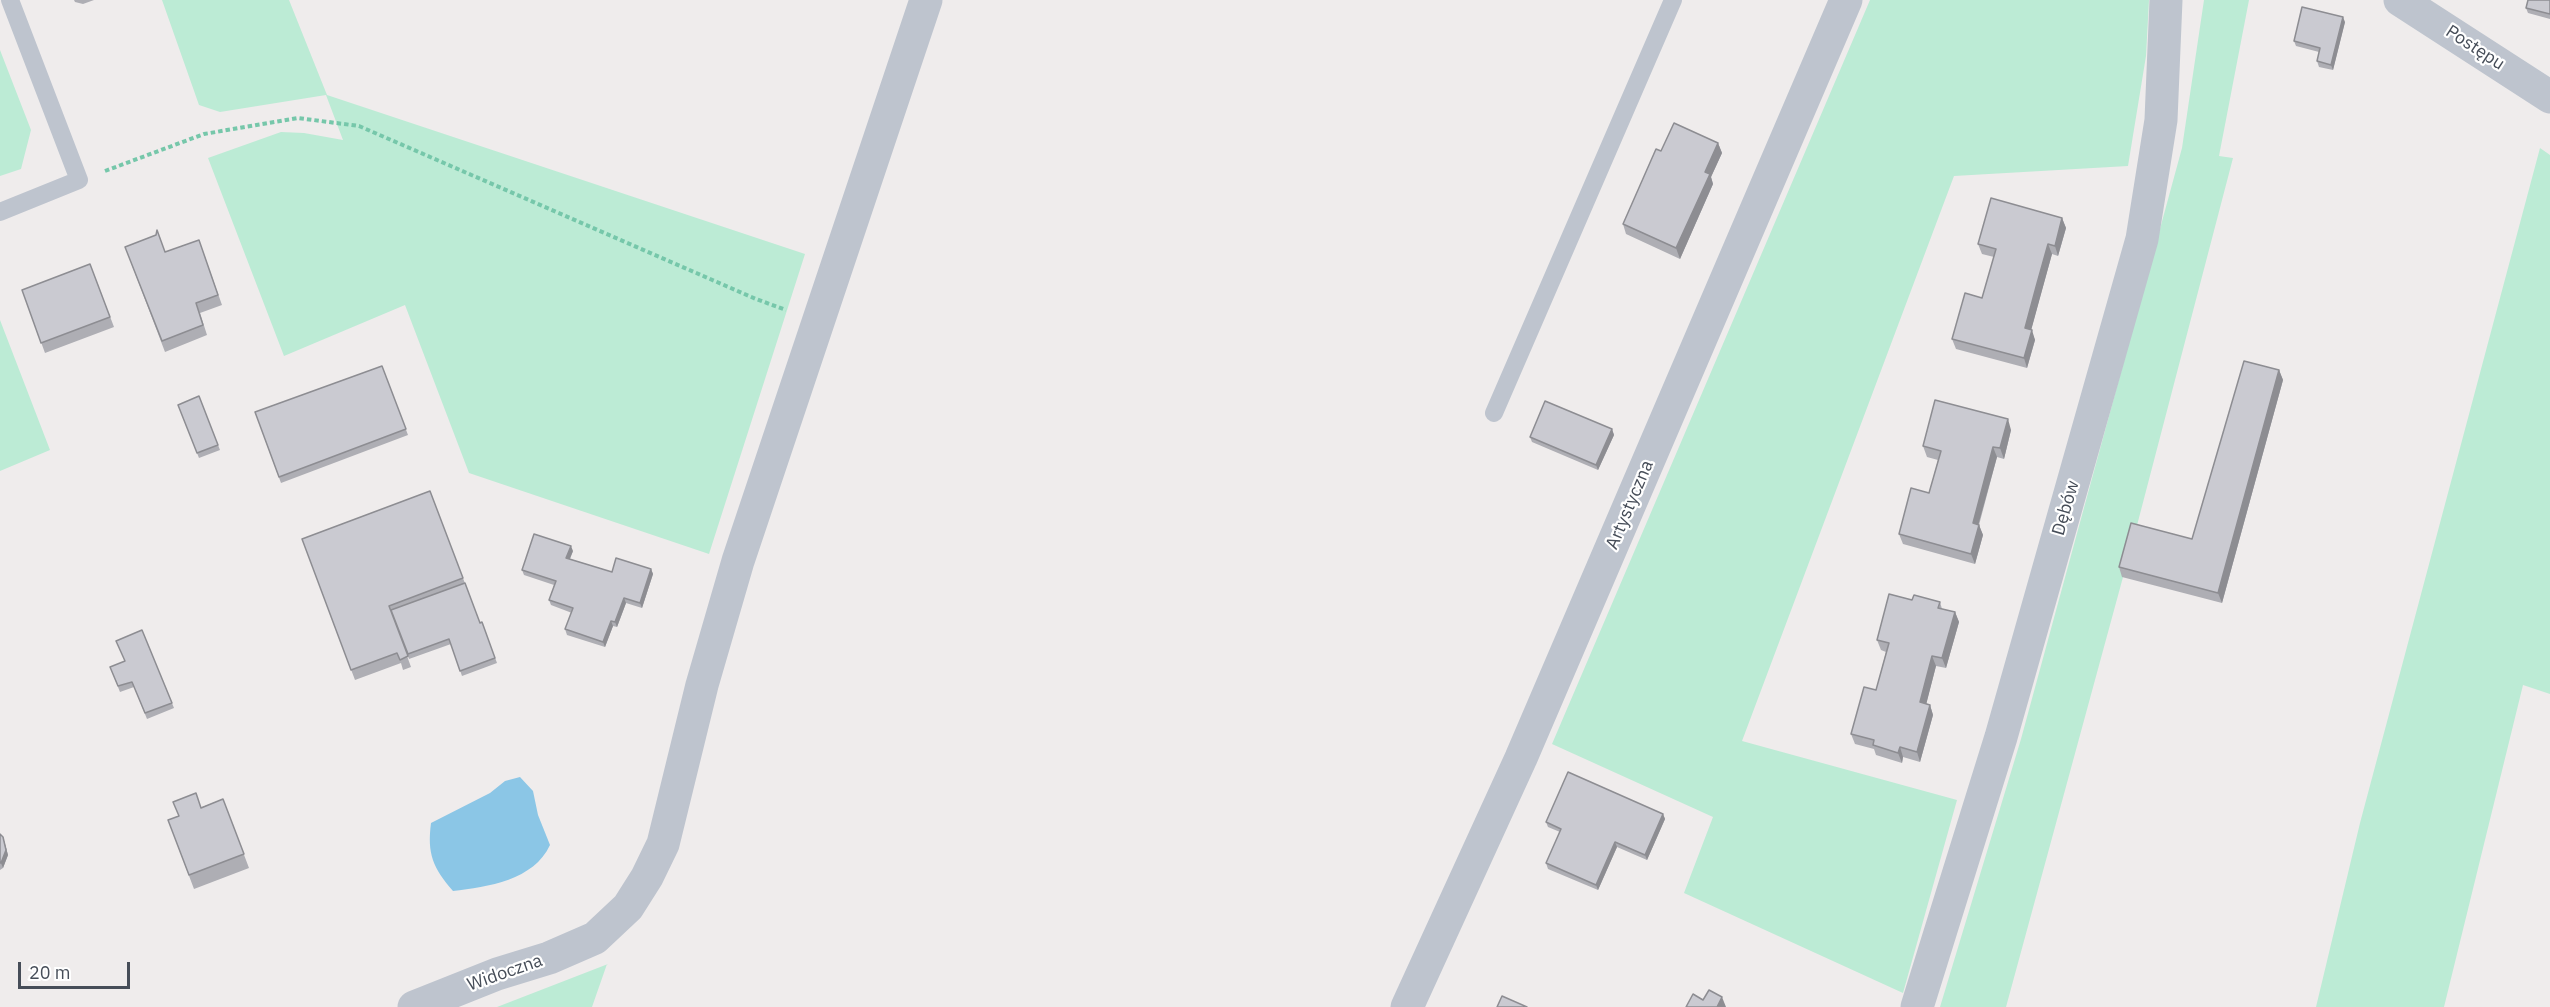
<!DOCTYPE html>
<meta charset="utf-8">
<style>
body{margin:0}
#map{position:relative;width:2550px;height:1007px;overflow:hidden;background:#efecec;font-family:"IBM Plex Sans",sans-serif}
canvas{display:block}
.scale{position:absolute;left:18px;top:962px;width:112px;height:27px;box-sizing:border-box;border:3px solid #464d58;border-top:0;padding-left:8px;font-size:18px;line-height:21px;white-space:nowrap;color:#464d58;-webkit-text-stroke:4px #fff;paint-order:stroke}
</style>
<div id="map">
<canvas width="2550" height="1007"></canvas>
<div class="scale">20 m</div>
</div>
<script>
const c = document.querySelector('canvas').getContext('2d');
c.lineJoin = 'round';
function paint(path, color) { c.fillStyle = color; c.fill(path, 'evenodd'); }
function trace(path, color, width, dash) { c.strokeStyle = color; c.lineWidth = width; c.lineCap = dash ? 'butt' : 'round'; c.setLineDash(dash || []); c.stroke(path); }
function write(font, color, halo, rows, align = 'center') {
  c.font = font + ' "IBM Plex Sans",sans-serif'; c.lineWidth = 4.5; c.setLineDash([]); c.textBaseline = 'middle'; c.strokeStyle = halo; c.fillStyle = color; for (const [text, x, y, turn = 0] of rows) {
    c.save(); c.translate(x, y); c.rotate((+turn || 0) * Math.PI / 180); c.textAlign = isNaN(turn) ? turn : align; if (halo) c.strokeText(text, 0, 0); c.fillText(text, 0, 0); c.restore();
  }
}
const green = new Path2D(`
 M162,0H289L327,95L805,254L709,554L469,473L405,305L284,356L208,158L281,132L304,133L343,140L326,95L220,112L199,105Z
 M1870,0H2149L2146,56L2128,166L1954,176L1742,741L1957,800L1903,993L1684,893L1713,817L1552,744Z
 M2204,0H2249L2219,156L2233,158L2135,533L2006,1007H1940L2021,739L2182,148Z
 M0,50L31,130L21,169L0,176Z
 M2540,148L2550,155V694L2523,685L2444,1007H2316L2360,823Z
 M0,320L50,450L0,471Z
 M607,964L592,1007H497L608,964Z`);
const water = new Path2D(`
 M520,777L533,791L538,815L550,845C534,880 488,887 453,891C433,868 427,854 431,823L490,793L505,781Z`);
const path = new Path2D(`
 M105,171L204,134L298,118L359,126L756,299L786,310`);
const lane = new Path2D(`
 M0,212L79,180L10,0
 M1494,413L1673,0`);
const street = new Path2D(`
 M2400,0L2550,97
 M414,1007L497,974L549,958L595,938L628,907L647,877L663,844L702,685L738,561L926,0
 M1407,1007L1521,758L1846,0
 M1917,1007L2001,737L2142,239L2161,120L2166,0`);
const wall = new Path2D(`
 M74,0H94L83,4L75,2Z
 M2550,0V19L2528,13L2526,8Z
 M2345,22L2333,70L2319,67L2317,61L2319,52L2296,46L2294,41Z
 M1718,143L1722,153L1711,177L1713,184L1680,259L1626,234L1623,224L1661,151Z
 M2062,218L2066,228L2058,256L2052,254L2040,297L2031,330L2035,340L2027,368L1956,349L1952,339L1982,298L1994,257L1982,254L1978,244Z
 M199,240L222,305L200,313L207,335L165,352L125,247L165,252Z
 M90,264L114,327L45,353L22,290Z
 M382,366L408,435L281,483L255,412Z
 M2279,370L2283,380L2222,603L2122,577L2119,567L2192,539Z
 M199,396L220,450L199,458L178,405Z
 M1612,429L1614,435L1598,470L1532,442L1530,437Z
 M2011,430L2004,459L1997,457L1979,525L1983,535L1975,564L1903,544L1899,534L1929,493L1938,460L1927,457L1923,446Z
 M430,491L480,623L482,622L497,663L462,676L451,644L409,659L393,617L411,667L403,670L401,663L355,680L302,539Z
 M573,551L570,559L612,572L651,569L653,574L642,608L626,603L617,627L613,626L605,647L567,635L565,629L572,613L551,605L549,600L554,585L524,575L522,570Z
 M1912,600L1940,602L1942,609L1955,612L1959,622L1946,668L1936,666L1926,704L1930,705L1933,715L1920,762L1903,757L1902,763L1876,755L1874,749L1855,744L1851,734L1876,690L1886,652L1881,650L1877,640Z
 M142,630L174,708L147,719L134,687L120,692L110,667L125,661Z
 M223,799L249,868L194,889L168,820Z
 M1663,814L1665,819L1647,860L1617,847L1598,890L1548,869L1546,863L1560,832L1548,827L1546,822Z
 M0,834L3,837L8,855L3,868L0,870Z`);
const shadedWall = new Path2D(`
 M2343,17L2345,22L2333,70L2331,65Z
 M1718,143L1722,153L1711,177L1713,184L1680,259L1676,248L1705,172Z
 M2062,218L2066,228L2058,256L2055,246Z
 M2048,244L2052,254L2029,338L2025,328Z
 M2032,330L2035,340L2027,368L2024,358Z
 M2279,370L2283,380L2222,603L2218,593Z
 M2008,419L2011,430L2004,459L2000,448Z
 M1612,429L1614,435L1598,470L1596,465Z
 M1993,447L1997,457L1976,533L1973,523Z
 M1979,525L1983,535L1975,564L1971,554Z
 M571,546L573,551L568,563L566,558Z
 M651,569L653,574L642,608L640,603Z
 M624,598L626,603L617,627L615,622Z
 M1955,612L1959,622L1946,668L1942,658Z
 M611,621L613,626L605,647L603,642Z
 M1932,656L1936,666L1924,713L1920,702Z
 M1930,705L1933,715L1920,762L1917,752Z
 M1900,747L1903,757L1902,763L1898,753Z
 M1663,814L1665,819L1647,860L1645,855Z
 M3,837L8,855L3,868L1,863Z
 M1615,842L1617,847L1598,890L1596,885Z
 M1722,997L1726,1007H1717Z`);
const building = new Path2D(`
 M2528,0H2550V14L2526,8Z
 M2302,7L2343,17L2331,65L2317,61L2320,48L2294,41Z
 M1674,123L1718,143L1705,172L1710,174L1676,248L1623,224L1656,149L1661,151Z
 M1991,198L2062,218L2055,246L2048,244L2036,287L2025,328L2032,330L2024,358L1952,339L1965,293L1982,298L1996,249L1978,244Z
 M157,230L165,252L199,240L218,295L196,303L203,325L162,341L125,247L156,235Z
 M90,264L110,317L41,343L22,290Z
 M2244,361L2279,370L2218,593L2119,567L2131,523L2192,539Z
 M382,366L406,429L279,477L255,412Z
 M199,396L218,445L197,453L178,405Z
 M1935,400L2008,419L2000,448L1993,447L1973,523L1979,525L1971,554L1899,534L1911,488L1929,493L1941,451L1923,446Z
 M1545,401L1612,429L1596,465L1530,437Z
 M430,491L463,578L389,606L408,656L400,660L397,653L351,670L302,539Z
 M534,534L571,546L566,558L612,572L616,558L651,569L640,603L624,598L615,622L611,621L603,642L565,629L573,608L549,600L556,581L522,570Z
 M465,583L480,623L482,622L495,658L460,671L449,639L408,654L391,610Z
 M1889,594L1912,600L1914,595L1940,602L1938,608L1955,612L1942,658L1932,656L1920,702L1930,705L1917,752L1900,747L1898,753L1873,745L1874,740L1851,734L1864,687L1876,690L1889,643L1877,640Z
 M142,630L172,703L145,713L132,682L118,686L110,667L125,661L116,641Z
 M1568,772L1663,814L1645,855L1615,842L1596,885L1546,863L1561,829L1546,822Z
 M196,793L201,808L223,799L244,854L189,875L168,820L179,816L173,802Z
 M0,834L3,837L6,850L1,863H0Z
 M1709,990L1722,997L1717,1007H1686L1693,994L1703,1000Z
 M1502,996L1527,1007H1497Z`);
const streetNames = [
 ["Postępu",2475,48,33],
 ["Artystyczna",1630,505,-67],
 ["Dębów",2066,508,-74],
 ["Widoczna",505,973,-19]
];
paint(green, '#bcebd5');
paint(water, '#8bc6e6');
trace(path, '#76c7aa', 4, [4.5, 3]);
trace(lane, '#bec4ce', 18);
trace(street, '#bec4ce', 33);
paint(wall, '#aeaeb4');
paint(shadedWall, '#8d8d92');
paint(building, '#cacad1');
trace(building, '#8d8d92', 1.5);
write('18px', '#464d58', '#fff', streetNames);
</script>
